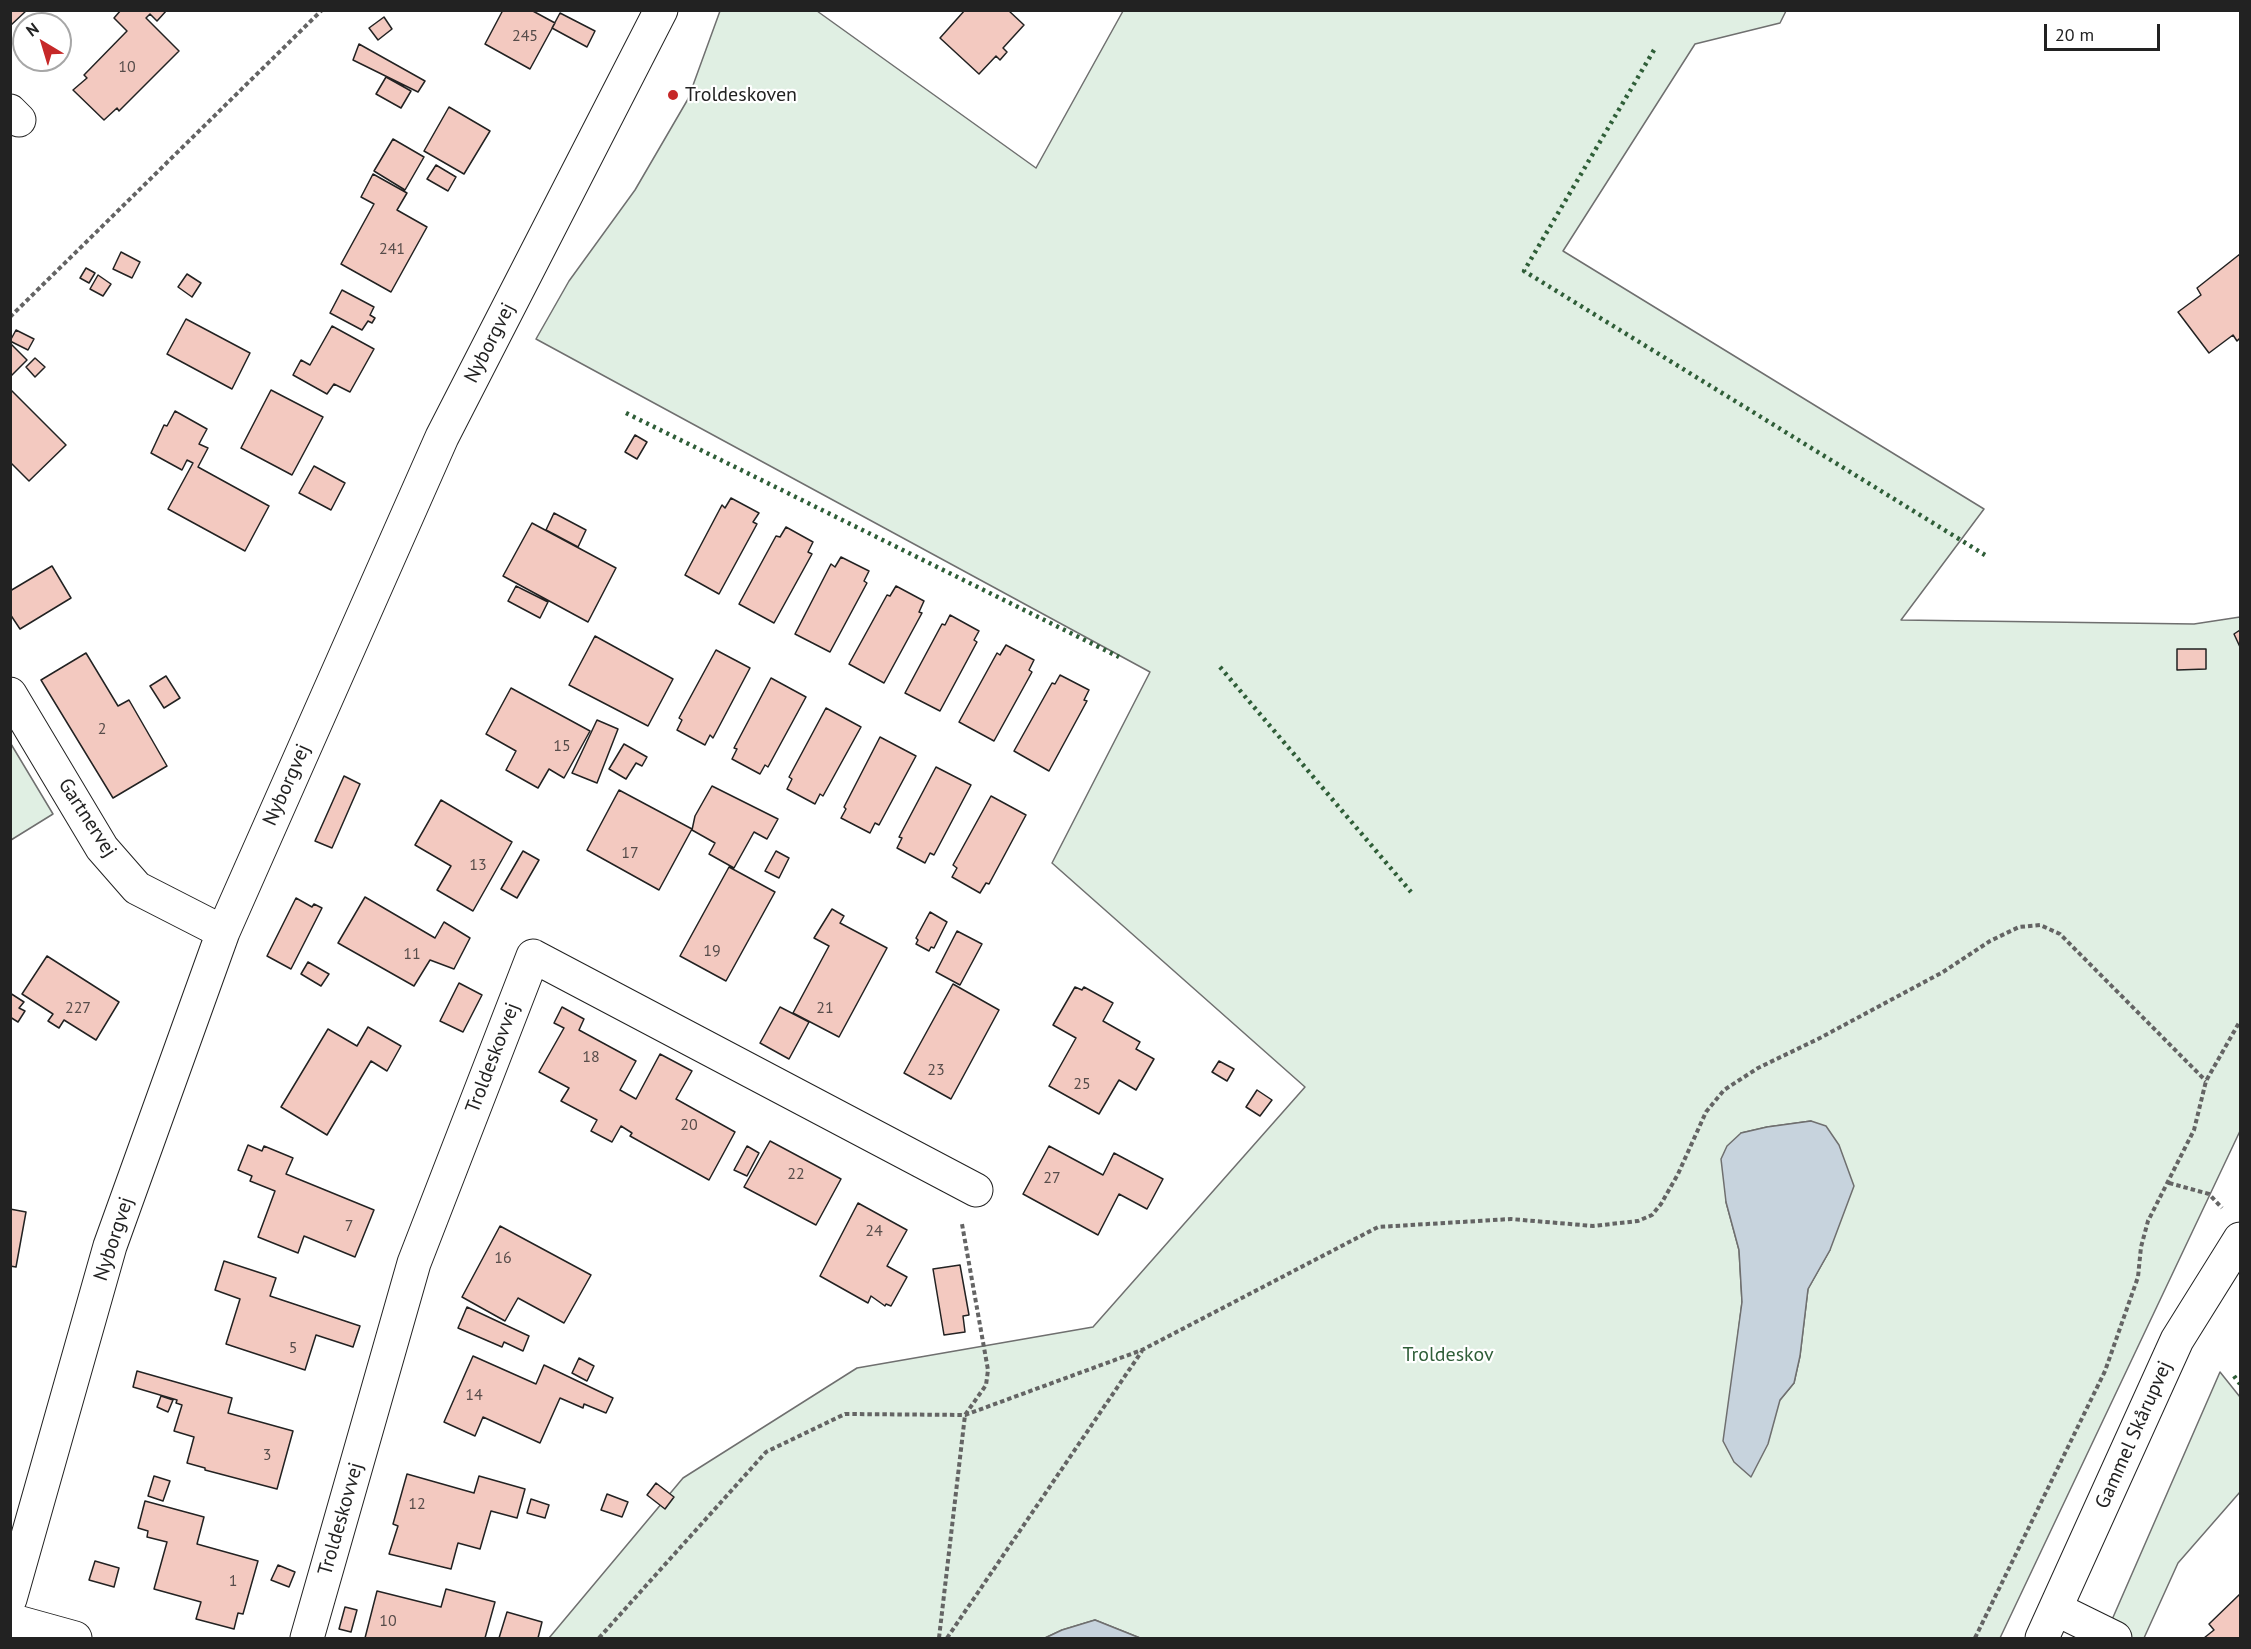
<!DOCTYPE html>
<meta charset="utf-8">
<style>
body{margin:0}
#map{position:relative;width:2251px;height:1649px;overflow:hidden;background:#fff;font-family:"PT Sans",sans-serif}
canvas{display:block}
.frame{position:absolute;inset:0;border:12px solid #222;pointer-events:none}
.north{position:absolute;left:12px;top:12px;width:60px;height:60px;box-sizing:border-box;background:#fff;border:2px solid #a7a7a7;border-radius:50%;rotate:322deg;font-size:16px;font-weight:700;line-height:24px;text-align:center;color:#222}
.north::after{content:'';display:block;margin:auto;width:21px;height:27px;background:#c62828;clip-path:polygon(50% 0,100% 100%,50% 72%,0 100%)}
.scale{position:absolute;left:2044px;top:24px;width:116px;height:27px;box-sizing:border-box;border:3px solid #222;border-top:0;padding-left:8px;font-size:18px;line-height:21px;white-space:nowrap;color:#222;-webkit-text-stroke:4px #fff;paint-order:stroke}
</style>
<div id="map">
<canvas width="2251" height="1649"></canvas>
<div class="frame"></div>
<div class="north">N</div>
<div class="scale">20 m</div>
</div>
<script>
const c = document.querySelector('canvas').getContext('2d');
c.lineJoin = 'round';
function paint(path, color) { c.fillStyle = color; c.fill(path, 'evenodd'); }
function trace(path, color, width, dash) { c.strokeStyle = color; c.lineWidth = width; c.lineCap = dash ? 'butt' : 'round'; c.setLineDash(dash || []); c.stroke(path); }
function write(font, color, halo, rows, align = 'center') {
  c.font = font + ' "PT Sans",sans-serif'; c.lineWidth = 4.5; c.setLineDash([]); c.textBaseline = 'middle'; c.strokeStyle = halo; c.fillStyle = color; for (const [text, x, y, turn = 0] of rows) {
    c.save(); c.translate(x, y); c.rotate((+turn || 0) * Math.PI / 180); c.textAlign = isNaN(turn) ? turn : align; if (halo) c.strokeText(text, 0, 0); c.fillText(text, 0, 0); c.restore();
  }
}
const green = new Path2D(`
 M720,11H817L1036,168L1123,11H1786L1780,23L1695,44L1563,251L1984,509L1901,620L2194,624L2240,617V1131L2000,1638H1140L1095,1620L1062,1630L1045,1638H549L683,1478L857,1368L1093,1327L1305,1087L1052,863L1150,672L536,339L569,281L635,190L688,99ZM1811,1121L1830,1250L1808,1289L1800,1356L1794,1383L1780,1400L1736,1351L1742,1302L1739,1250L1726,1202L1741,1133L1767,1127Z
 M11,744L53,814L11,840H10Z
 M2220,1372L2240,1397V1492L2178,1563L2144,1638H2104Z`);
const water = new Path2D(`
 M1811,1121L1826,1126L1839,1145L1854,1186L1830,1250L1808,1289L1800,1356L1794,1383L1780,1400L1768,1444L1751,1477L1734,1462L1723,1441L1742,1302L1739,1250L1726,1202L1721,1159L1727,1146L1741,1133L1767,1127Z
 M1095,1620L1140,1638H1045L1062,1630Z`);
const building = new Path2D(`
 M10,10H27L10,26Z
 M121,10H167L157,21L150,14L146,18L179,51L119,111L117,108L104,120L73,90L87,78L84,75L127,31L114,18Z
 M503,10H531L555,23L530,69L485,44Z
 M965,10H1008L1024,25L1003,48L1007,52L1000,60L996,56L979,74L940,38Z
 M560,13L595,31L587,47L552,28Z
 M384,17L392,29L378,40L369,28Z
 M359,44L425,81L418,92L353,60Z
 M386,77L411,91L401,108L376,94Z
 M449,107L490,131L464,174L424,151Z
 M393,139L424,157L405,190L374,171Z
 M436,165L456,177L448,191L427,179Z
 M373,174L407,193L397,210L427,227L391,292L341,264L374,204L361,197Z
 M121,252L140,262L132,278L113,269Z
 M2240,254V338L2237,341L2233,335L2209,353L2178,312L2201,295L2197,288Z
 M86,268L95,273L89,283L80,278Z
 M187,274L201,283L192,297L178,287Z
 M98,275L111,284L103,296L90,289Z
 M342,290L374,307L370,315L375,318L372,323L368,321L362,330L330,313Z
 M186,319L250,353L232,389L167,354Z
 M332,326L374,349L350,392L334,384L327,394L293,375L301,360L310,365Z
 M16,330L34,339L28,350L10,341Z
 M10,343L27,360L10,377Z
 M35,358L45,367L35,377L26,367Z
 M10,389L66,445L29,481L10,462Z
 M271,390L323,417L292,475L241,448Z
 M175,411L207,429L199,444L208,448L198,467L269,506L245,551L168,509L193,463L187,460L182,470L151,453L164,425L167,426Z
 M635,435L647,442L637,459L625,452Z
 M314,466L345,483L331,510L299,493Z
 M731,498L759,513L753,522L757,524L719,594L685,575L722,505L725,508Z
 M554,513L586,530L578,547L546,530Z
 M532,523L616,568L588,622L503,576Z
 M786,527L813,542L808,552L812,554L774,623L739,604L776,536L780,537Z
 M841,557L869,571L864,581L867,583L830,652L795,634L831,564L835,567Z
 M52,566L71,598L20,629L10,614V591Z
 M516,586L548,602L540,618L508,601Z
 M896,586L924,601L919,612L922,613L884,683L849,664L887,595L890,596Z
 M950,615L979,631L974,640L977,642L940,711L905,693L942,624L945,625Z
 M2240,630V647L2234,634Z
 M595,636L673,679L648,726L569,685Z
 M1006,645L1034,660L1029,670L1032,672L994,741L959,722L997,653L1000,655Z
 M2177,649H2206V669L2177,670Z
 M716,650L750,668L713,738L710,735L705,745L677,730L682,720L679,718Z
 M86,653L118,706L129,700L167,766L113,798L41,680Z
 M1060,675L1089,690L1084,700L1087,701L1049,771L1014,751L1052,683L1055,684Z
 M166,676L180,698L164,708L150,686Z
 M771,678L806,697L768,767L765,765L760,774L732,759L737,749L734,748Z
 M511,688L590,731L564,778L549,769L538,788L506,770L516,751L486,734Z
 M826,708L861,727L823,796L820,794L815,804L787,789L792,779L789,777Z
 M597,720L618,729L597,783L572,773Z
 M880,737L916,756L879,825L875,823L870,833L841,818L846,809L844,807Z
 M624,744L647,757L642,766L636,763L626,779L609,769Z
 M936,767L971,785L934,855L930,853L925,863L897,848L902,838L899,837Z
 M344,776L360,784L332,848L315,841Z
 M712,786L778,819L767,839L754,832L734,868L709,854L715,843L692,830L695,816Z
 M619,790L692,829L659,890L587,850Z
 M991,796L1026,815L989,884L986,883L980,893L952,877L957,868L953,865Z
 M441,800L512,842L473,911L437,890L451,866L415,845Z
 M523,851L539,860L517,898L501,889Z
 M776,851L789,858L779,878L765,871Z
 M729,867L775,892L726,981L680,956Z
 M365,897L435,938L444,922L470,938L454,969L430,960L414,986L338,943Z
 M296,898L312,907L314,904L322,908L291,969L267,956Z
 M832,909L844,916L840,923L887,948L839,1037L793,1013L829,946L814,938Z
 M930,912L947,922L934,948L931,947L929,951L916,944L918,940L916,938Z
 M957,931L982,944L960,985L936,972Z
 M47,956L119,1002L96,1040L64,1020L59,1028L48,1021L53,1014L22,994Z
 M308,962L329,974L321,986L301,974Z
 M459,983L482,995L463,1032L440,1021Z
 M953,984L999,1010L951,1099L904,1073Z
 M1075,987L1082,990L1084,987L1113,1003L1103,1021L1140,1042L1136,1049L1154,1059L1136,1090L1119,1080L1099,1114L1049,1086L1076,1038L1053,1025Z
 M10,993L24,1002L19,1008L25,1011L18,1022L10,1017Z
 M562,1007L584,1019L579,1030L636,1061L620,1090L636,1099L660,1054L692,1071L676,1099L735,1132L709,1180L630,1136L632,1133L621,1126L612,1142L591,1131L597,1120L561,1101L569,1088L539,1072L564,1028L554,1023Z
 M780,1007L809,1022L789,1059L760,1043Z
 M368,1027L401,1046L387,1071L371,1061L327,1135L281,1107L328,1029L357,1046Z
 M1219,1061L1234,1069L1227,1081L1212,1072Z
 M1257,1090L1272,1100L1260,1116L1246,1107Z
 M770,1141L841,1179L816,1225L744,1187Z
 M248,1145L262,1151L264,1146L293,1158L286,1174L374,1210L355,1257L304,1236L298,1253L258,1237L275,1191L250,1181L252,1176L238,1170Z
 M747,1146L759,1153L747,1176L734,1170Z
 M1049,1146L1103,1175L1114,1153L1163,1179L1147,1209L1119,1194L1098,1235L1023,1194Z
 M858,1203L907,1230L887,1266L907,1277L891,1306L886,1304L885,1306L871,1296L868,1303L820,1276Z
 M10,1209L26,1212L16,1267L10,1266Z
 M500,1226L591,1275L564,1323L518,1298L505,1321L462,1297Z
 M224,1261L276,1278L270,1296L360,1326L353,1347L316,1335L305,1370L226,1344L240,1299L215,1290Z
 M960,1265L969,1315L963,1316L965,1332L944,1335L933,1269Z
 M467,1307L529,1336L523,1351L504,1342L502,1347L458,1328Z
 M473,1356L536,1384L544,1365L613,1398L606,1413L584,1404L583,1408L560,1398L540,1443L483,1417L475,1436L444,1422Z
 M579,1358L594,1366L587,1381L572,1373Z
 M137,1371L232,1398L228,1413L293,1431L277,1489L205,1470V1468L187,1463L194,1437L174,1431L182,1405L176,1403L177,1400L133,1387Z
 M161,1396L173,1400L168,1412L157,1407Z
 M407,1474L474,1493L479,1476L525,1489L517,1518L491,1511L480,1549L458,1543L451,1569L389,1554L398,1526L393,1524Z
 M154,1476L170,1481L163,1501L148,1496Z
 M656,1483L674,1497L665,1509L647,1495Z
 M607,1494L628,1502L622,1517L601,1510Z
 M531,1499L549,1505L545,1518L527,1513Z
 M145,1501L204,1517L197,1544L258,1561L243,1614L238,1613L234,1629L196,1619L201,1602L154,1589L167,1542L147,1537L148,1531L138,1528Z
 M95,1561L119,1568L114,1587L89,1580Z
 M278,1565L295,1572L289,1587L271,1580Z
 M446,1589L495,1602L485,1638H365L377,1591L441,1607Z
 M2240,1594V1638H2204L2214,1630L2209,1624Z
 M345,1607L357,1610L351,1632L339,1629Z
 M507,1612L542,1622L538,1638H499Z`);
const path = new Path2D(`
 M10,317L322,10
 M2169,1183L2209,1194L2222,1208
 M599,1638L766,1452L845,1414L965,1415L1142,1350L1378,1227L1511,1219L1593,1226L1638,1221L1652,1215L1661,1204L1678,1174L1706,1112L1724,1090L1758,1068L1818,1039L1943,972L1990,941L2019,927L2040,925L2060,934L2206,1081
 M939,1638L965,1415L986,1385L988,1370L962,1224
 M947,1638L1142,1351
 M1975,1638L2105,1371L2138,1277L2141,1247L2148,1221L2194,1130L2206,1081L2240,1021`);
const minor = new Path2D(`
 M10,111L19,120
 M10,694L102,848L137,888L223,932
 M10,1599L110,1246L223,932L442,437L661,10
 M2056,1609L2115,1638
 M10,1620L75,1638
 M307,1638L414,1263L533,956L976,1190
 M2042,1638L2177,1340L2240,1239`);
const hedge = new Path2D(`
 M1654,50L1524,271L1985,555
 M626,413L1119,657
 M1220,667L1411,892
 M2234,1376L2240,1384`);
const markers = [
 [673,95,6,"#c62828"]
];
const numberNames = [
 ["245",525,36],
 ["10",127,67],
 ["241",392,249],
 ["2",102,729],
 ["15",562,746],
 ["17",630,853],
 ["13",478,865],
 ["19",712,951],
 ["11",412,954],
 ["227",78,1008],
 ["21",825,1008],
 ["18",591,1057],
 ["23",936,1070],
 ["25",1082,1084],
 ["20",689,1125],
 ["22",796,1174],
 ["27",1052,1178],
 ["7",349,1226],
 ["24",874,1231],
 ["16",503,1258],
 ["5",293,1348],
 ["14",474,1395],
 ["3",267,1455],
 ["12",417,1504],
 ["1",233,1581],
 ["10",388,1621]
];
const poiNames = [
 ["Troldeskoven",685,95]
];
const streetNames = [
 ["Nyborgvej",490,343,-63],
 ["Nyborgvej",287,785,-66],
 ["Gartnervej",87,818,57],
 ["Troldeskovvej",493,1058,-69],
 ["Nyborgvej",114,1239,-72],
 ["Gammel Skårupvej",2134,1435,-66],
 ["Troldeskovvej",341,1519,-74]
];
const parkNames = [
 ["Troldeskov",1448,1355]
];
paint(green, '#e0efe3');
trace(green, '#6f6f6f', 1.5);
paint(water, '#c7d3dd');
trace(water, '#6f6f6f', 1.5);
paint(building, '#f3c9c0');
trace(building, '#222', 1.5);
trace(minor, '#222', 35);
trace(path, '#646464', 4, [4.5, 3]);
trace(minor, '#fff', 33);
trace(hedge, '#2f5e38', 4.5, [3, 4.5]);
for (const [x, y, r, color] of markers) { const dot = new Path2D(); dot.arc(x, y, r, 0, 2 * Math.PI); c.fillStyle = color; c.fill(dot); trace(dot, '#fff', 2); }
write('16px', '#564c4a', null, numberNames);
write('20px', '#222', '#fff', poiNames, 'left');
write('20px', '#222', '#fff', streetNames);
write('20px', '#2f5e38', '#fff', parkNames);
</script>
